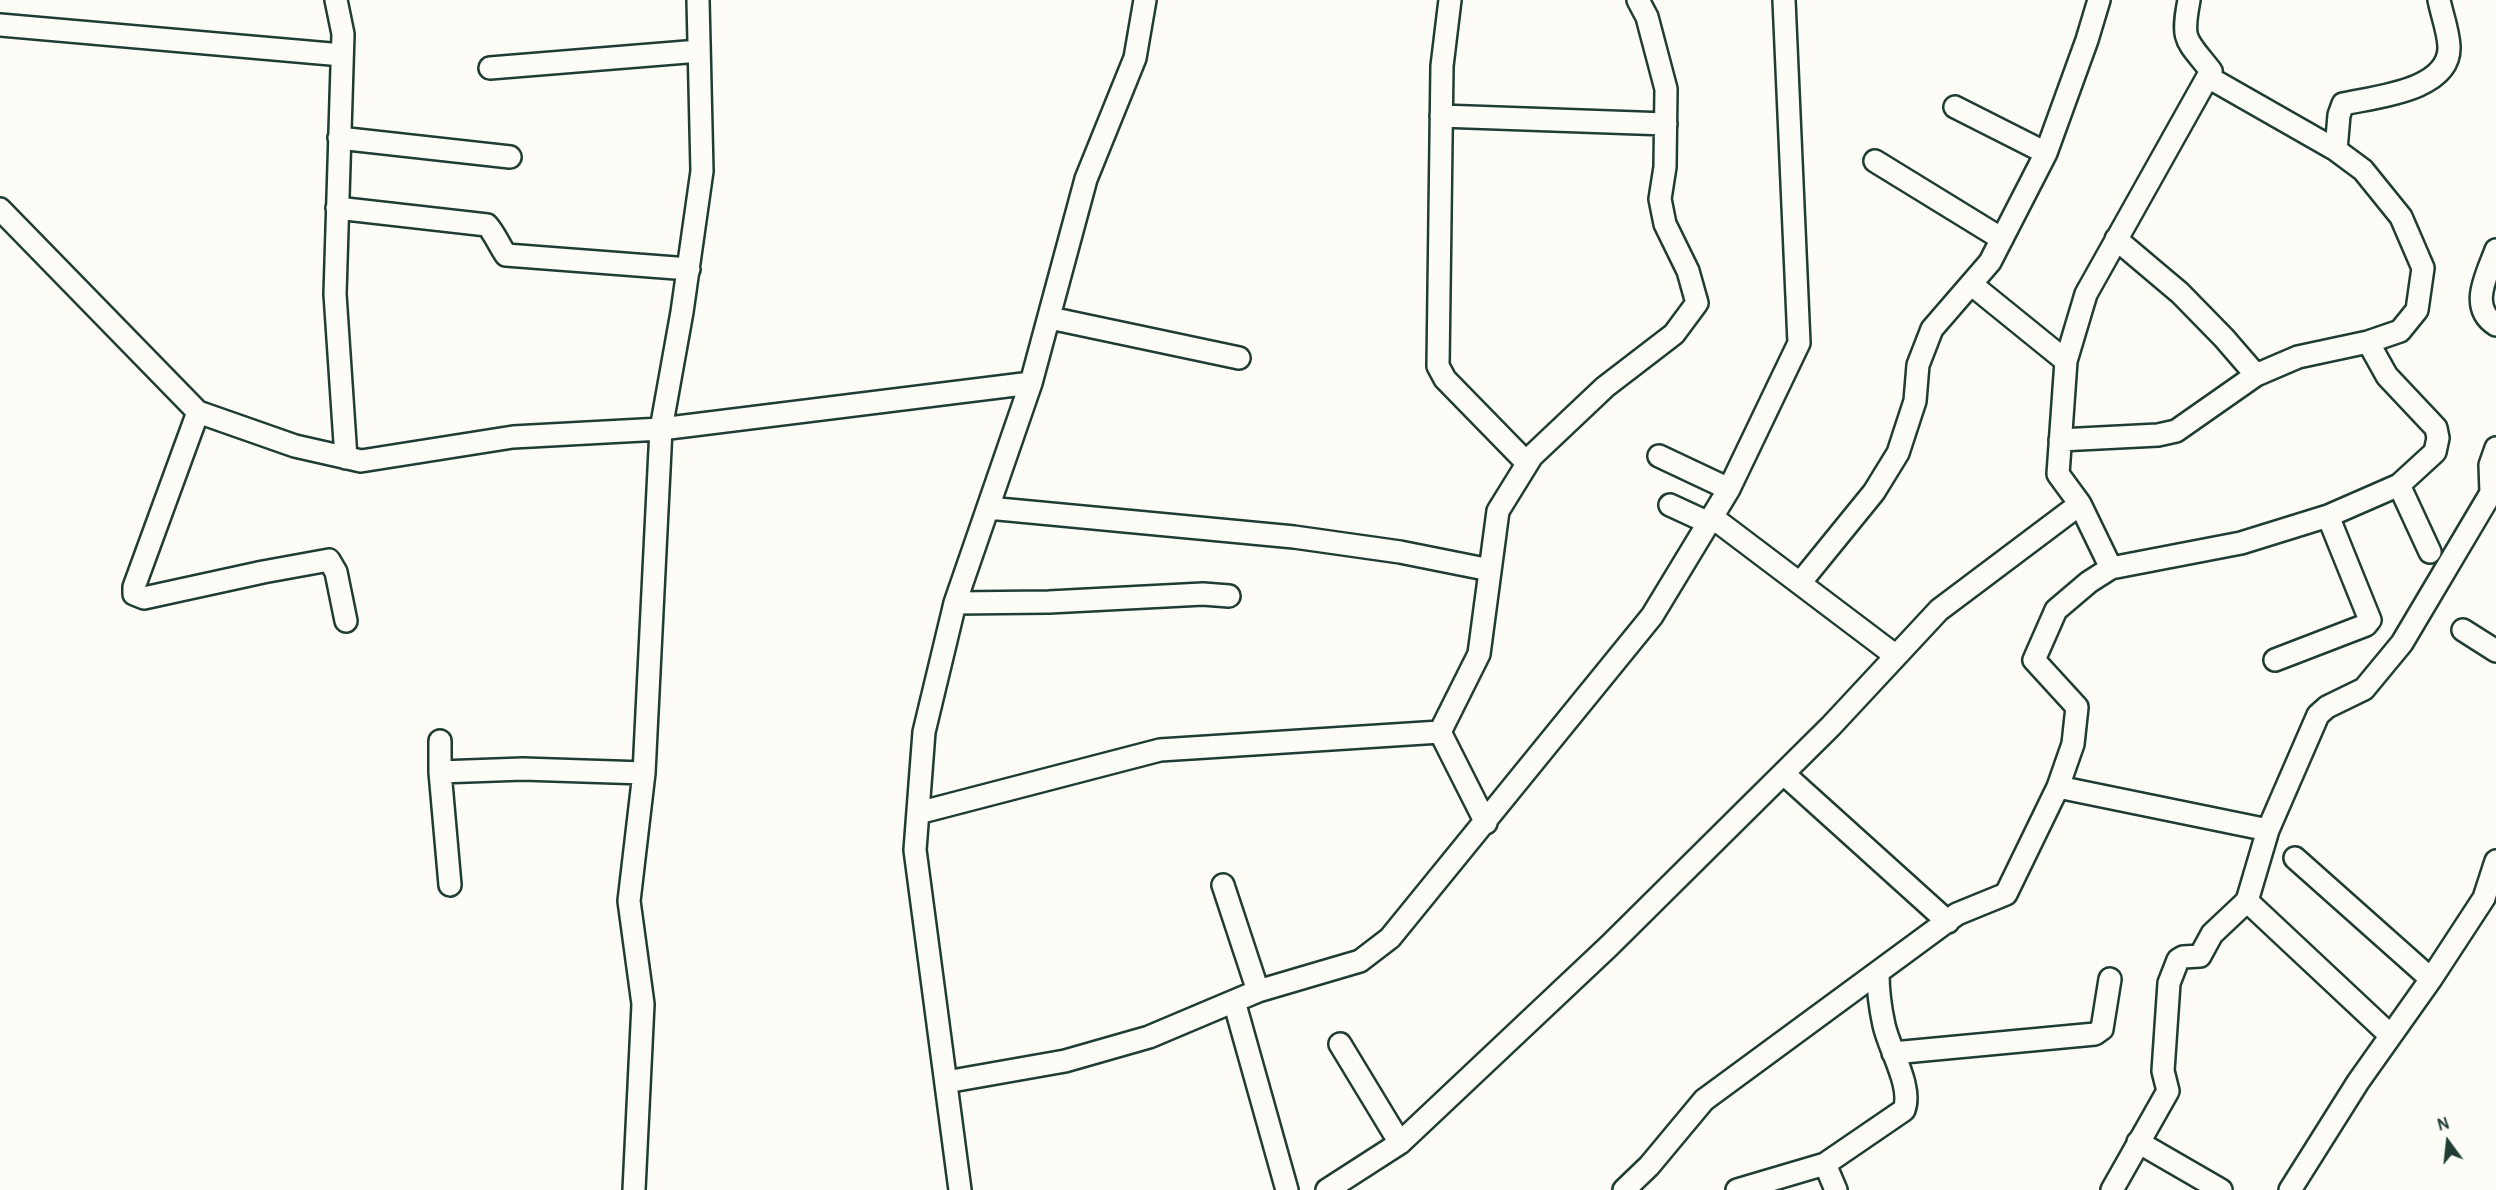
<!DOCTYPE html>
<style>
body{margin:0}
#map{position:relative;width:2496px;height:1190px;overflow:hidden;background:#fdfcf7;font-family:Pangolin,sans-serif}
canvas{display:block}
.north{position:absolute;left:2418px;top:1112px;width:60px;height:60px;-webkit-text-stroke:4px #fdfcf7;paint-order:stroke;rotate:345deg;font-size:16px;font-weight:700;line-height:24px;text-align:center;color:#1f3d34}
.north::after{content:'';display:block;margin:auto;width:21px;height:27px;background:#1f3d34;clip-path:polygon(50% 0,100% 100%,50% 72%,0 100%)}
</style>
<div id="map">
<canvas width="2496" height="1190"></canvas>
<div class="north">N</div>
</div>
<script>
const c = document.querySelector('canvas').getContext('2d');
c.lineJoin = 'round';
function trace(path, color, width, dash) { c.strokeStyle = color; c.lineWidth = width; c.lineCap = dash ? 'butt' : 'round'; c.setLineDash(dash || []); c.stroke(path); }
const minor = new Path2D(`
 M336,0L343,34L335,294L346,458
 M1450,0L1442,66L1438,366L1445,379L1527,463
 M0,25L342,55
 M490,68L699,51
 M1955,107L2046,153
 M1441,116L1666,124
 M339,138L510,157
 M2336,150L2339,115L2343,104C2374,97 2451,91 2449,46C2448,30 2442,15 2439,0
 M1875,161L2002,239
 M337,208L487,225C495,234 499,245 506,255L689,269
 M0,209L198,412L295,446L361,461L513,437L661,429L1031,383L1086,179L1135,58L1145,0
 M2116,239L2180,293L2224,338L2256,375
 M2496,250C2487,275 2468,307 2496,325
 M1971,284L2066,361
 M1050,318L1239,358
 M198,412L134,587V594L144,598L263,572L329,560L336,572L346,621
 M2060,440L2158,435L2176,431L2256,375L2298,357L2368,342L2400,331L2417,310L2423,268L2401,217L2363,170L2336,150L2208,77
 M1659,456L1729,489
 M2399,485L2430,552
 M2080,504L2111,568
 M1670,505L1709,523
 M988,508L1294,537L1400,552L1490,570
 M1712,517L1896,656
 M1800,583L1874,492L1898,453L1915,401L1918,365L1932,329L1990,262L2046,153L2087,40L2099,0
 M955,603L1049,602L1203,594L1229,596
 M2463,630L2496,651
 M2275,660L2366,625L2370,620L2328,516
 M1440,732L1479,654L1498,511L1532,456L1605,387L1674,334L1697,303L1688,271L1665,224L1660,199L1665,167L1666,89L1647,17L1638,0
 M440,741V772L450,885
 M440,772L523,769L644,773
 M1784,774L1948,922
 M2058,787L2268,830
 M918,813L1160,750L1440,732L1486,823
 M2295,858L2431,979
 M1223,885L1258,991
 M2247,901L2390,1035
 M1234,1001L1287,1190
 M1340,1044L1400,1143
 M1893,1053L2095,1034L2102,1029L2110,979
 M946,1082L1065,1061L1149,1037L1258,991L1360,961L1390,938L1652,616L1729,489L1799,343L1784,0
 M2138,1142L2221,1190
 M1825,1164L1836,1190
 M634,1190L643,1004L629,901L644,773L661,429L682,312L702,171L698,0
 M960,1190L915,850L924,732L955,603L1031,383
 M1327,1190L1400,1143L1609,946L1831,726L1939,610L2080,504L2058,474L2066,361L2086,294L2211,71C2186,39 2181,42 2189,0
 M1624,1190L1649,1166L1704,1100L1957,914L2006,894L2058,787L2073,744L2077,707L2034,660L2056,610L2089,582L2111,568L2241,543L2328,516L2399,485L2435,452L2438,438L2436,428L2387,376L2368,342
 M1737,1190L1825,1164L1904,1110C1913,1087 1889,1049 1884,1025C1880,1007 1878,991 1878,973
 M2112,1190L2168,1091L2163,1071L2169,983L2178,960L2183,957L2200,956L2212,934L2247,901L2268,830L2318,715L2327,707L2364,689L2402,643L2491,493L2490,465L2496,448
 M2290,1190L2358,1082L2431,979L2484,898L2496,861`);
trace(minor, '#1f3d34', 26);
trace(minor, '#fdfcf7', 21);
</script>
